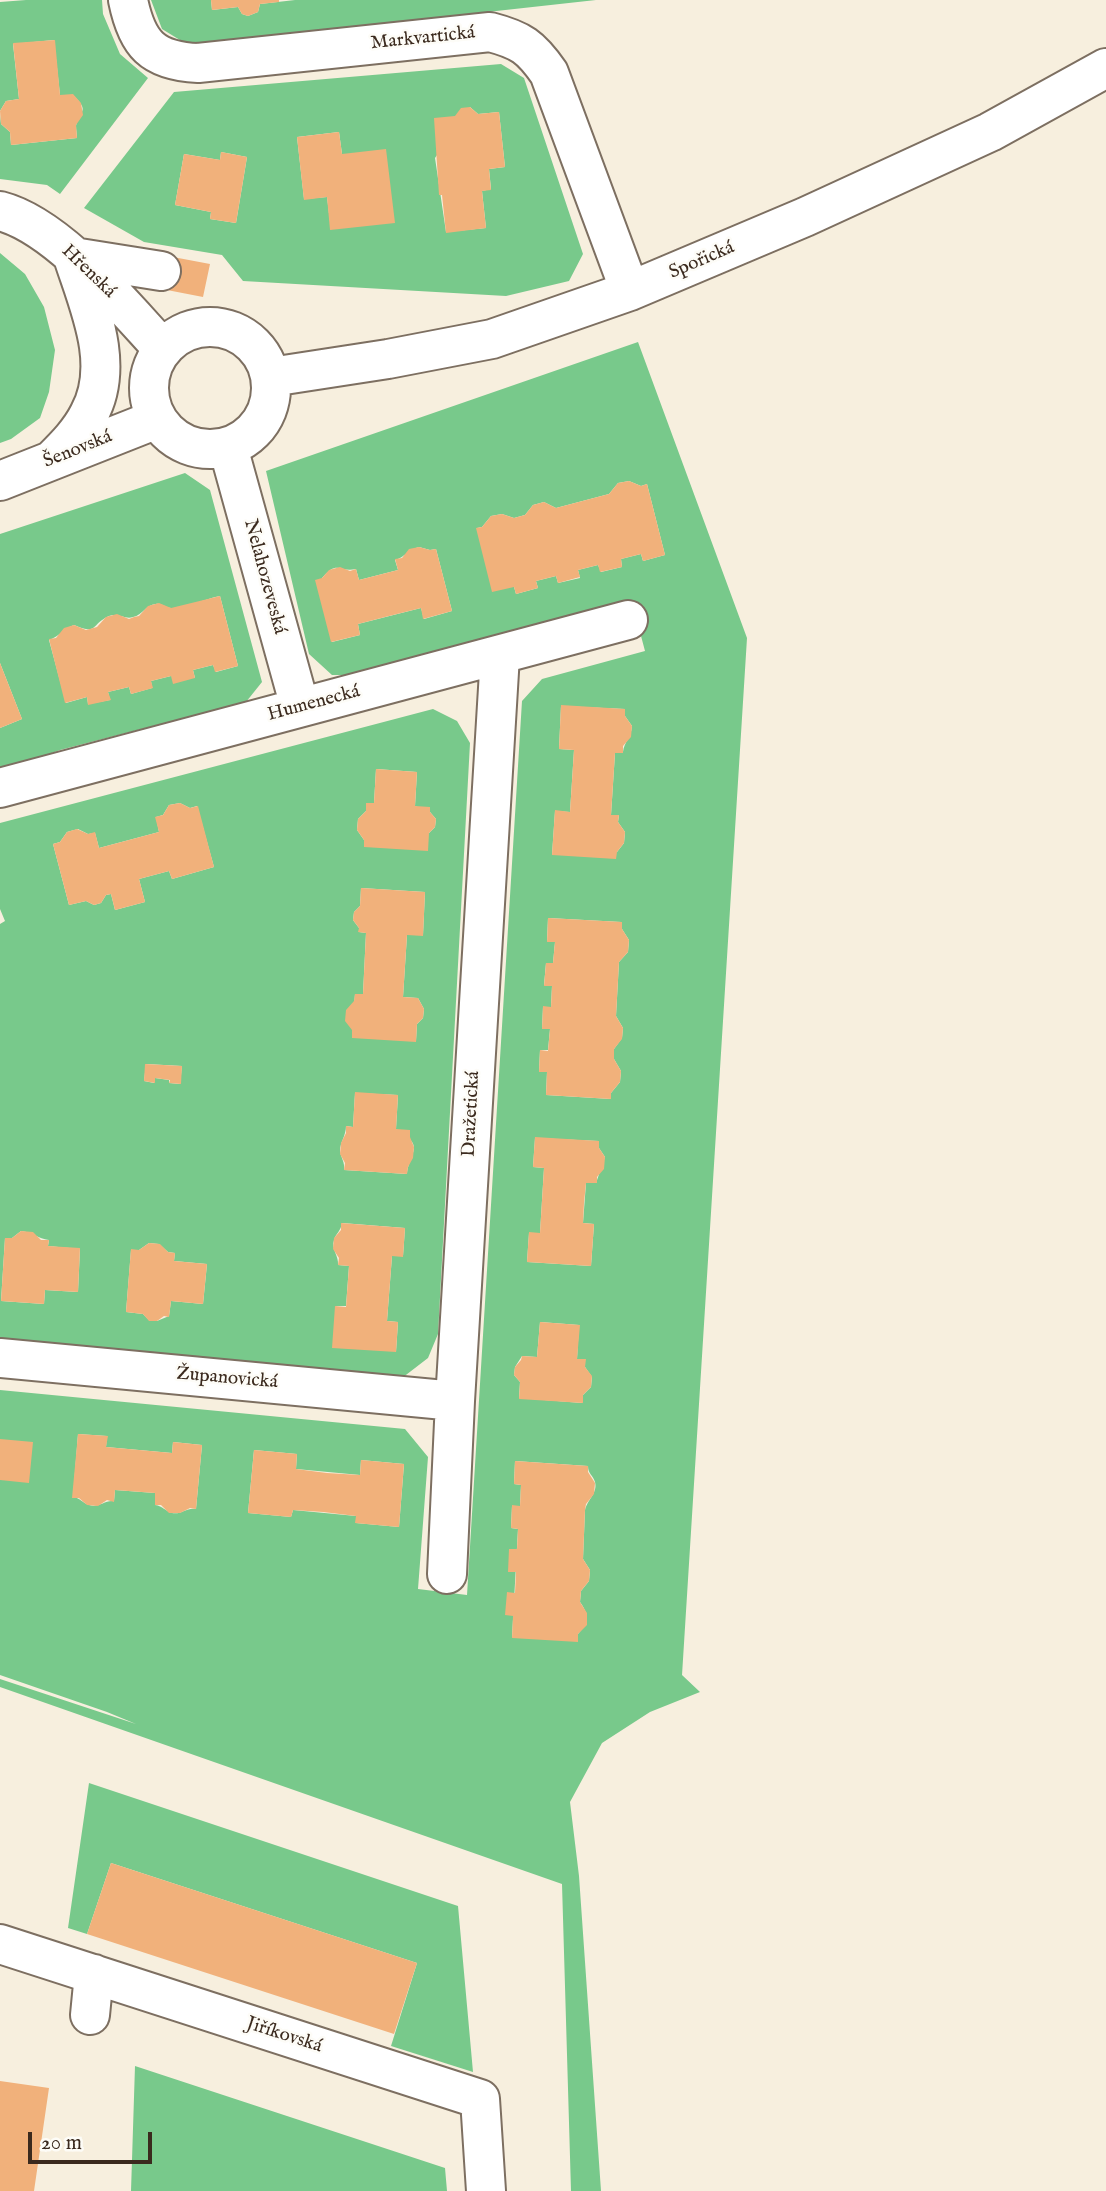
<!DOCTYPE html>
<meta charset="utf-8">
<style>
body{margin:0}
#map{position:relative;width:1106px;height:2191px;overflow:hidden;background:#f7efde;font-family:"IM FELL English",serif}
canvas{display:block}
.scale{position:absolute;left:28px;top:2132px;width:124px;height:32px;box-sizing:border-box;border:4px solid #3b2a1e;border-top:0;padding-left:9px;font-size:21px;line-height:24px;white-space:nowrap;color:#3b2a1e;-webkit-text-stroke:5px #fdfcf7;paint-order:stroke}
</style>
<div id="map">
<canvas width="1106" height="2191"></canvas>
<div class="scale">20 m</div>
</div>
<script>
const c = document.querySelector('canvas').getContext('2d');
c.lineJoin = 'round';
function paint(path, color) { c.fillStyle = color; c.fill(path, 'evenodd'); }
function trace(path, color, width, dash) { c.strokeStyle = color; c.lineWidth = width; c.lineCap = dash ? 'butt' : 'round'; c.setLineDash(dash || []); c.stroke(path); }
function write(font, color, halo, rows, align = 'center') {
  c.font = font + ' "IM FELL English",serif'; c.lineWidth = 5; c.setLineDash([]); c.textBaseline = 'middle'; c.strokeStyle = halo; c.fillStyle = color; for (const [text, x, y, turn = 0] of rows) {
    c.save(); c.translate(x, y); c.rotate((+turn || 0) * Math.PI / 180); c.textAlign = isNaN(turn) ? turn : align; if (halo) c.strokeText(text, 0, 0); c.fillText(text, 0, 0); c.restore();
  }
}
const green = new Path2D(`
 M26,0H102L103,14L120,54L148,78L60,194L47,185L0,179V114L1,124L10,132L11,145L77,138C77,134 76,130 76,126C79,109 91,113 73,95H60L54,40L13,44L19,99L6,101L0,111V2Z
 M151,0H211L212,10L238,7L242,14L248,16L258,12L260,4L295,0H596L188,45L162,29Z
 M501,64L524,78L583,254L569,281L506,296L243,281L222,255L144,242L84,208L174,92ZM470,107L478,114L499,112L505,167L489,169L491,189L482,191L486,228L446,232L435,158ZM339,132L342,154L331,230L327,197L304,199L297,137ZM221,152L247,157L236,223L210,219L211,212L175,205L184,154L220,160Z
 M0,253L25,274L44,307L55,350L49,392L40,418L11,439L0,443Z
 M638,342L747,638L682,1675L700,1692L650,1712L602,1743L570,1802L579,1876L601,2191H571L562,1884L0,1687V1679L136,1724L107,1712L0,1675V1390L405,1429L428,1457L418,1589L467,1595L522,701L542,679L645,651L632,602L361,675H332L309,654L266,471ZM629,481L641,486L647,484L665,555L643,561L641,554L621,559L622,567L601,572L598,565L578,570L580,578L558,583L556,576L536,581L538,588L516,594L514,587L477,528L482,527L491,516L502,514L514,518L525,515L533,505L544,502L556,508L609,494L618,483ZM419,547L430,550L436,549L452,611L424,619L421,608L358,624L360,635L332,642L322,578C338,559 339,573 356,569L359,580L398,570L395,560C405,557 408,550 419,547ZM561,706L625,709V716L632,726C631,738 624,742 623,752L615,753L611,815H619L618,822L625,832L624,843L617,852L552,855L555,811L570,812L574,750L559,749ZM548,918L621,922L622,929L629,940L628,952L619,962L616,1016L623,1028L622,1038L614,1049V1059L621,1071L620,1082L611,1093V1099L546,1095L547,1072H539L540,1050H548L550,1029H542L543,1007H551L552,986L544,985L546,963H553L555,942L547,941ZM535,1138L599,1141V1148L605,1157L596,1183H586L583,1223L594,1224L591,1266L527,1262L529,1233H540L544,1168L533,1167ZM540,1322L579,1325L577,1359L585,1360V1367L592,1377L591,1387L583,1395L582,1403L519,1398L520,1382L514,1375L515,1367L522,1356L537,1357ZM78,1434L107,1436L106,1447L172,1453L173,1442L202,1445L196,1509C187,1507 181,1515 172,1513C165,1511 163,1506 155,1505V1493L115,1490L114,1501C104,1500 99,1508 89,1505C82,1503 81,1498 73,1497ZM254,1450L297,1454L296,1469L360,1475L361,1460L404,1464L399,1527L356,1523V1516L293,1510L291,1517L248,1513ZM515,1461L588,1466C588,1474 593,1475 595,1482C598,1493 587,1500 585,1510L583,1559L590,1570L589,1581L581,1591L580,1602C589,1615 589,1622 578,1634L512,1637L518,1529L511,1528L512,1506H520L521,1485L514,1484Z
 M185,473L210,490L262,682L246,702L60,750L0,772V728L22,719L0,663V534ZM220,596L238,666L216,672L213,665L193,670L195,678L171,676L151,681L152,688L131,694L129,687L108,692L110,700L88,704L87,697L66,703L49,640C59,637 64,628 74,625C98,635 91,625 107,617C117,611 124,620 133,617C143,615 145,605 156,604C162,603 165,608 171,608C180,609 209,598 220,596Z
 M433,709L457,721L470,743L438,1334L428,1358L402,1378L0,1340V924L5,921L0,909V823ZM376,769L417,772L415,806L430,812L436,819L435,827L429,833L364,846V840L357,830L358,819L374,803ZM180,803L190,808L197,806L214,867L172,879L169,871L139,879L145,902L115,910L111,894L106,895L101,903L94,905L86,901L69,905L53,844L60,842L67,832L78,829L88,834L95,833L99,848L159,832L156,817L163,815L169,805ZM361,888L425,892L423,935H407L403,997L418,998L424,1009L423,1018L417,1024L416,1041L352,1030L355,994H363L366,933L359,932V928L353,920L354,912L360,906ZM146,1064L182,1066L180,1084L169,1083V1080L155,1078L154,1083L144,1081ZM355,1093L398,1095L396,1129C426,1147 410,1150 407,1174L344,1170C345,1162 341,1158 340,1151C340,1142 346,1136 346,1126L353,1127ZM342,1223L405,1228L403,1256H392L387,1321L398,1322L396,1352L335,1306H346L349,1266L338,1265C339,1256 331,1249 334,1240C336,1233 341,1231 342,1223ZM21,1231C33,1232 38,1239 49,1240L48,1246L80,1249L78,1292L45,1290L44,1304L1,1301L5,1238H12ZM149,1243L159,1244L168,1252L175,1253L174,1261L207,1264L203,1304L171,1301L169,1316L157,1321L149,1320L143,1314L126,1312L131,1250H139Z
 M89,1783L458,1906L473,2072L391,2046L417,1963L111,1863L87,1934L68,1928Z
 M135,2066L445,2168L447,2191H131Z`);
const building = new Path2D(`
 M211,0H279V2L260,4L258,12L248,16L242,14L238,7L212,10Z
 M55,40L60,95L73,94L81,103L83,115L76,125L77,138L11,145L10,132L1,124L0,111L6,101L19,99L13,43Z
 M470,107L478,114L499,112L505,167L489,169L491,190L482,191L486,228L446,233L442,195H439L434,118L455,116L461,108Z
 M339,132L342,154L386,149L395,223L330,230L327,197L304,200L297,137Z
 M221,152L247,157L236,223L210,219L211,212L175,205L184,154L220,160Z
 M173,257L210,264L203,297L167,290Z
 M629,481L641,486L647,484L665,555L643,561L641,554L621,559L622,567L600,572L598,565L578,570L580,577L558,583L556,576L536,581L538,588L516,594L514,587L492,592L476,528L482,527L491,516L502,514L514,518L525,515L533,505L544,502L556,508L609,494L618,483Z
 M419,547L430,550L436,549L452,611L423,619L421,608L389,616L358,624L360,635L331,642L315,580L322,578L329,570L340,567L350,571L356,569L359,580L398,570L395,559L402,558L409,549Z
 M220,596L238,666L215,672L213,665L193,670L195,678L173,684L171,676L151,681L153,688L131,694L129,687L108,692L111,700L88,705L87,697L65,703L49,639L56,638L64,628L74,625L86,630L97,627L106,617L117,614L129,619L134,617L139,616L148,606L159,603L171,608Z
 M0,663L22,719L0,728Z
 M561,705L625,709V716L632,726L631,737L623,746V753H615L611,815H619L618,822L625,832L624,843L617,852L616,859L552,855L555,810L570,812L574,750L559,749Z
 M376,769L417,772L415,806L430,807V812L436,819L435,827L429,833L428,851L364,847V840L357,830L358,819L366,811V803H374Z
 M180,803L190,808L198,806L214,867L172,879L169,871L139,879L145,902L115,910L111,894L106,895L101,903L94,905L86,901L69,905L53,844L60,842L67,832L77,829L88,834L95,832L99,848L159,832L155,817L163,815L169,805Z
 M361,888L425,892L423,936L407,935L403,997L418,998L424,1009L423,1018L417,1024L416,1042L352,1038V1030L345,1021L346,1010L354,1001L355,994H363L366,933L358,932L359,928L353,920L354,912L360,906Z
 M548,918L622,922V929L629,940L628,952L619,962L616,1016L623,1028L622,1039L614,1049V1059L621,1071L620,1082L611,1093V1099L546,1095L547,1072H539L540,1050L548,1051L550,1029H542L543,1006L551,1007L552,986H544L546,963H553L555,942H547Z
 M145,1064L182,1066L181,1084L169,1083L170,1080L155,1078V1083L144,1081Z
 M355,1092L398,1095L396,1129L410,1130V1137L414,1147L413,1158L408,1167L407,1174L344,1170L345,1163L340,1154L341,1143L346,1133V1126L353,1127Z
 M535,1137L599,1141V1148L605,1157L604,1169L597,1177V1183H586L584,1203L583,1223L594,1224L591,1266L527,1262L529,1232L540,1233L544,1168L533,1167Z
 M341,1223L405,1228L403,1257L392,1256L387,1321L398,1322L396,1352L332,1348L335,1306L346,1307L349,1266L338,1265L339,1258L333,1249L334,1238L341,1230Z
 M21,1231L33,1232L41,1240H49L48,1246L80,1248L78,1292L45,1290L44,1304L1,1301L5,1238H12Z
 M149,1243L160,1244L168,1252L175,1253L174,1261L207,1264L203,1304L171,1301L169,1317L164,1316L157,1321H149L143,1314L126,1312L131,1249L139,1250Z
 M540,1322L580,1325L577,1359H586L585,1367L592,1376L591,1387L583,1395V1403L519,1399L520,1382L514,1375L515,1367L521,1360L522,1356L537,1357Z
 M78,1434L108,1436L106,1447L172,1453L173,1442L202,1445L196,1509L190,1508L180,1513H169L161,1505H155V1493L115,1490L114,1502L107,1500L98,1506L87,1505L79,1498H72Z
 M0,1439L33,1442L29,1483L0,1480Z
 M254,1450L297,1454L296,1469L327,1473L360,1475L361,1460L404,1464L399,1527L355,1523L356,1516L323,1512L293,1510L291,1517L248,1513Z
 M515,1461L588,1466V1472L595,1483L594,1494L586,1504L585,1510L583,1559L590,1570L589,1581L581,1591L580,1602L587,1613V1625L578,1634V1642L512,1638L513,1616L505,1615L507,1592L515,1593L516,1572H508L509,1549H517L518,1529L511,1528L512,1505L520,1506L521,1485L514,1484Z
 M111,1863L417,1963L394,2034L87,1934Z
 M0,2081L49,2088L34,2191H0Z`);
const minor = new Path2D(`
 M128,0C137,44 152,61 198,63L490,32C521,40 531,47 549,73L630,291
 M0,211C58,226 122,305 163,349
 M73,257L161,271
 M149 388a61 61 0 1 1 122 0a61 61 0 1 1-122 0Z
 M271,377L388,359L492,339L630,291L805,217L990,132L1106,68
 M228,447L300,707
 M52,460C66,446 80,432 89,414C116,365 89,306 73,257
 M0,481L157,419
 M0,788L628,620
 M0,1358L455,1401
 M447,1574L455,1401L500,655
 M0,1944L480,2099L486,2191
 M90,2015L94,1974`);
const streetNames = [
 ["Markvartická",423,39,-6],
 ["Spořická",702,261,-23],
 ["Hřenská",88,272,44],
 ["Šenovská",78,450,-22],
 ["Nelahozeveská",264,577,75],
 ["Humenecká",314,704,-15],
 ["Dražetická",472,1114,-87],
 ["Županovická",227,1379,5],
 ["Jiříkovská",284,2036,18]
];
paint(green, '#78c98b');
paint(building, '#f1b17b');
trace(minor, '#7d6f61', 42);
trace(minor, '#fff', 38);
write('19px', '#3b2a1e', '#fdfcf7', streetNames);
</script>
